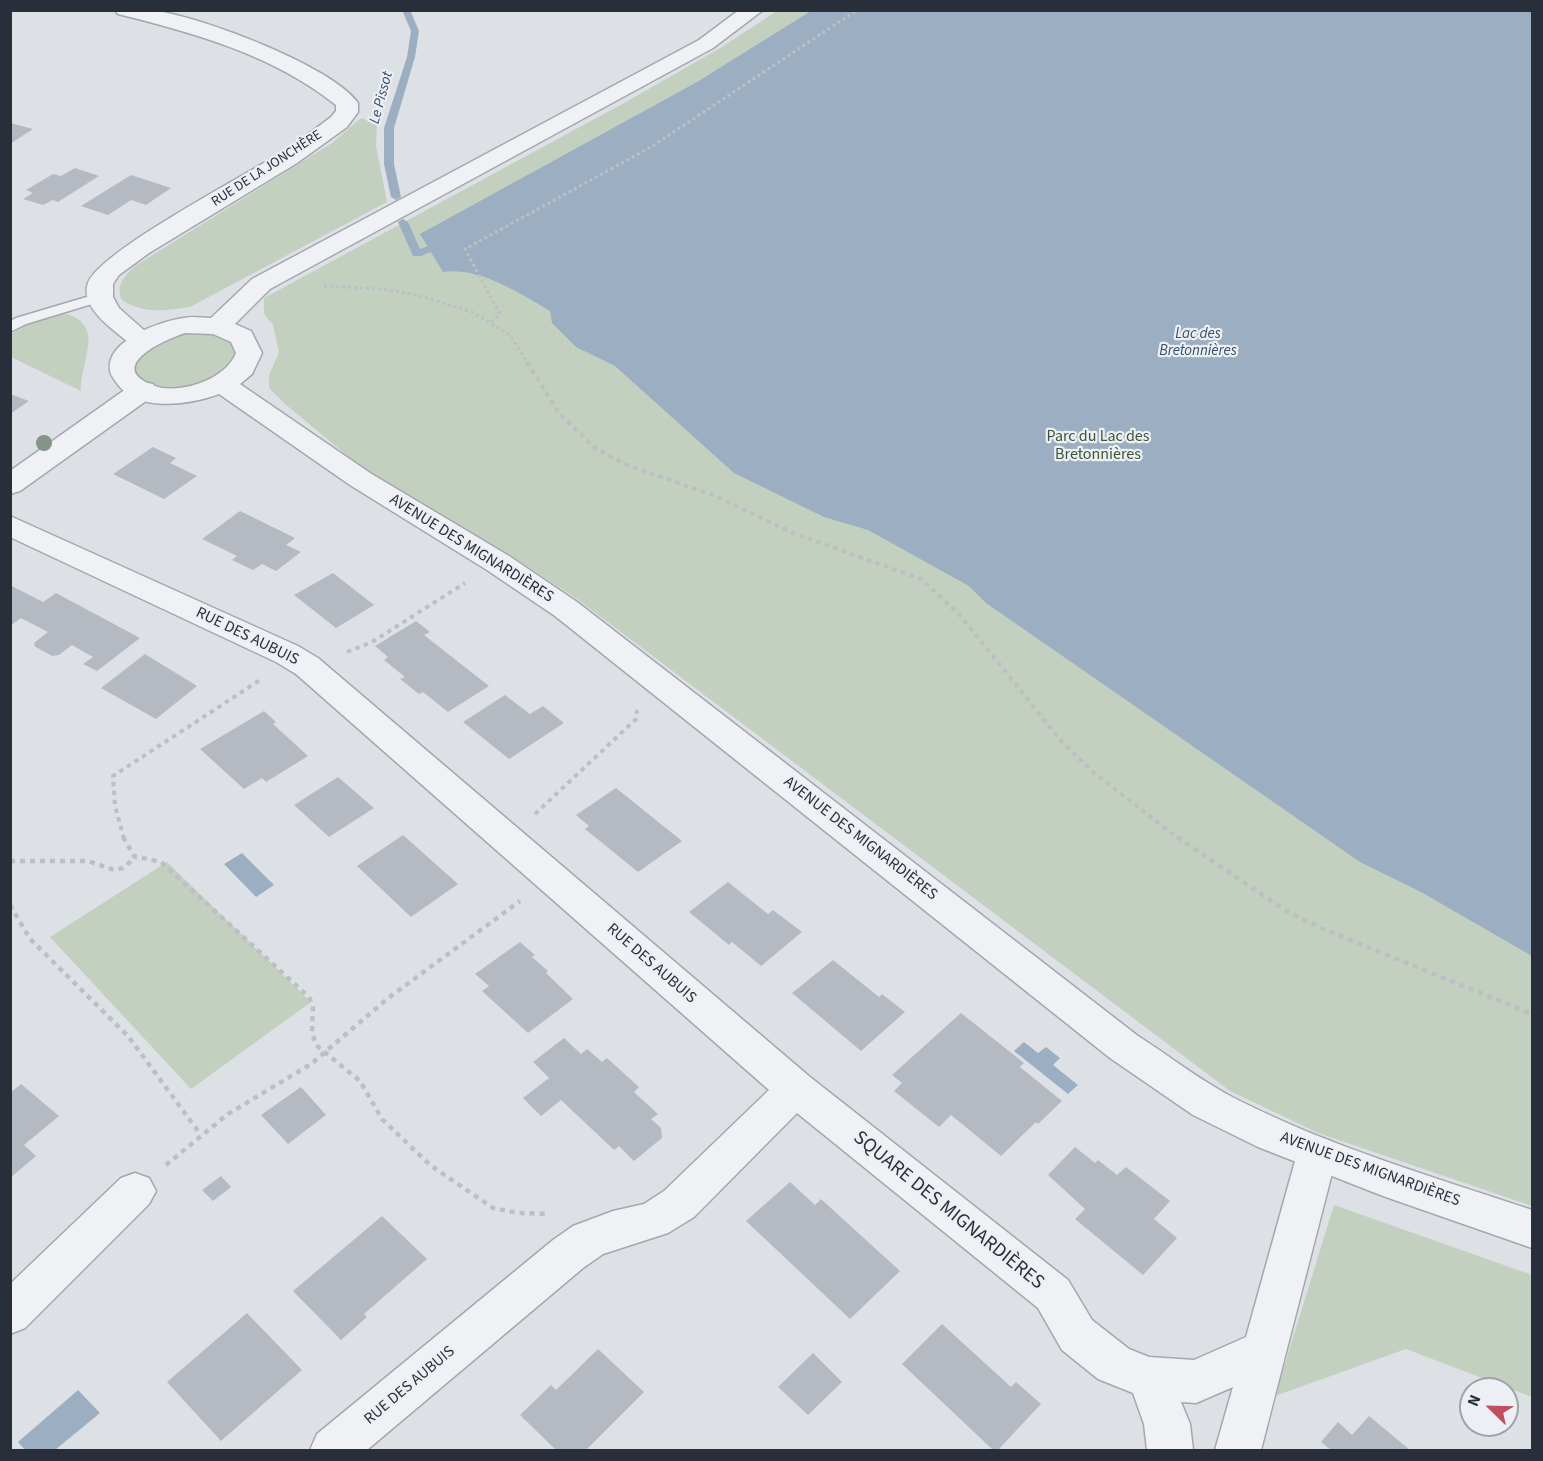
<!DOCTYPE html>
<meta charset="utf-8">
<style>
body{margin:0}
#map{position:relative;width:1543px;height:1461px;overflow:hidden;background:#dde1e6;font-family:"Source Sans 3",sans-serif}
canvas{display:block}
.frame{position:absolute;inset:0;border:12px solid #282f3b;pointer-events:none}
.north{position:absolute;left:1459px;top:1377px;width:60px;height:60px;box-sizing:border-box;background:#eceff3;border:2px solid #9ea2a9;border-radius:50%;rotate:293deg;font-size:16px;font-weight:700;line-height:24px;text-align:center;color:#282f3b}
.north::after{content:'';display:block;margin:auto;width:21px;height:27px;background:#bf4e5f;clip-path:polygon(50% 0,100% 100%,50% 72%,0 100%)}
</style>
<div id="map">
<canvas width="1543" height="1461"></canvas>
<div class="frame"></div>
<div class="north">N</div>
</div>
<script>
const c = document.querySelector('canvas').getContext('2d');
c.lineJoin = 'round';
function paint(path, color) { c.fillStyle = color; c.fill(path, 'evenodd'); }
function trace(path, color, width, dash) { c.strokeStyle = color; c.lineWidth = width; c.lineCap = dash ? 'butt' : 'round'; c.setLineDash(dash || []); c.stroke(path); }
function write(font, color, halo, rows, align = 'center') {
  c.font = font + ' "Source Sans 3",sans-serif'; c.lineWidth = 4.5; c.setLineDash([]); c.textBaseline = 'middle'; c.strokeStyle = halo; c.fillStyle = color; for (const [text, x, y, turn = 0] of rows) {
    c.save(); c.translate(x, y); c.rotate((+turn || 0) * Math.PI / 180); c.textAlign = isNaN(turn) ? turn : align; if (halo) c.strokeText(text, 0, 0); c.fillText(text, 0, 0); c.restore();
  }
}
const green = new Path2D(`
 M777,11H1532V1206L1318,1133L1230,1091L577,599L513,557L368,473L285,404L269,388V375L279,352L273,325L264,314V298L626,102L722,47Z
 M361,118L377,124L376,146L387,202L190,307C165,311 144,314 122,300C115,285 124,277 135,266L332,143Z
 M64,313C107,325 80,360 81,391L11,357L10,335L33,320Z
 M213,330L235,342L238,360C231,366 224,375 217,378C199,387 145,397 136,370C130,353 167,335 181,331C190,329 203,331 213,330Z
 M167,862L311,1002L191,1089L50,937Z
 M1334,1205L1532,1275V1397L1406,1349L1275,1396Z`);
const water = new Path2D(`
 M811,11H1532V956L1421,892L1360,862L986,603L969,586L868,530L824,517L734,473L615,366L576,347L552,323L550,311C519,293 480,267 443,272L420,234L697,82Z
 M242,853L274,885L256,897L224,864Z
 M1024,1042L1038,1053L1046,1047L1060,1058L1053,1065L1078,1085L1068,1094L1014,1051Z
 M78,1390L100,1413L55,1450H25L18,1442Z`);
const stream = new Path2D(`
 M402,10H410L419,31L415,57L394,128V164L401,197L396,200L391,197L384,164V128L407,57L411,31Z
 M403,219L408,222L420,249L447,240L452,243L421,256H413L398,222Z`);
const building = new Path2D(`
 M10,123L33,129L10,144Z
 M75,168L99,176L58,202L53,200L43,205L23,199L33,193L26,190L53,174L61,176Z
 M131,175L171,188L146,205L131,200L108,215L81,206Z
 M10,394L29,401L10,414Z
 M153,447L176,458L170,463L197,476L164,499L113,474Z
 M240,511L295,538L286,545L301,552L276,571L262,564L253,570L232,560L237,556L202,539Z
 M333,573L374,605L336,628L294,595Z
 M10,585L43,602L56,593L140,638L97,671L83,664L93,657L72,645L59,655L52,656L34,646L35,642L48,632L21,618L10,626Z
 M416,621L430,632L424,635L489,686L448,712L423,692L419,694L400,679L405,677L384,660L388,657L375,646Z
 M145,654L197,686L156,719L101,688Z
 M505,695L530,714L543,706L564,723L509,759L463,722Z
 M264,711L276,722L273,724L308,756L266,782L262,778L244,789L200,749Z
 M338,777L374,808L329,837L294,805Z
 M616,788L682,841L638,872L585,829L589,826L576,815Z
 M403,835L458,884L411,917L357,866Z
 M728,882L768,914L773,910L802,932L761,966L732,942L729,945L689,912Z
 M520,942L535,955L532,957L548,971L546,973L573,999L528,1033L482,991L489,986L475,974Z
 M833,960L879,997L882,994L905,1012L861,1051L792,993Z
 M961,1013L1024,1063L1020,1067L1062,1101L1038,1124L1036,1122L1001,1156L951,1115L939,1127L894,1091L902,1083L892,1075Z
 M564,1038L581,1054L587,1049L602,1062L607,1058L639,1087L634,1092L658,1114L651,1119L661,1128L662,1138L634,1161L619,1146L614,1150L561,1100L541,1116L523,1098L549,1078L533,1062Z
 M21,1084L59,1116L24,1145L36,1156L10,1178V1093Z
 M301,1087L326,1115L288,1144L261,1115Z
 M1075,1147L1095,1163L1098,1160L1117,1175L1126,1167L1170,1201L1154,1219L1177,1238L1143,1275L1075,1219L1085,1209L1048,1175Z
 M221,1176L231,1187L213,1201L202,1190Z
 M790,1182L815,1205L821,1199L900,1271L850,1319L746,1221Z
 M382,1216L427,1259L364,1314L367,1317L341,1340L293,1291Z
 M247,1313L302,1370L221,1441L167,1382Z
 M942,1324L1011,1387L1016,1382L1041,1404L998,1450H993L902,1364Z
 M598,1349L644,1392L586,1450H556L520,1415L551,1385L556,1390Z
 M813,1353L842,1382L808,1415L778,1387Z
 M1369,1416L1410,1450H1331L1321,1442L1338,1422L1352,1435Z`);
const pathFar2 = new Path2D(`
 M324,286L382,289L417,295L472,312L510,335L528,363
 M491,322L500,314L465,249L651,147L857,10`);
const pathFar1 = new Path2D(`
 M527,362L559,413L595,448L627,465L713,495L793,533L921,579L959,614L1062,742L1093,772L1179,839
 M347,652L372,642L465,583
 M535,814L636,719L637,710
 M124,839L115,806L113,776L260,680`);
const path = new Path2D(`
 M123,837L134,856L161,862L309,997L313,1006L312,1032L316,1045L360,1081L382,1119L430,1165L493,1208L518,1213L549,1214
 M1177,837L1286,911L1321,928L1532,1014
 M10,861H88L114,870L123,868L136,857
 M10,905L30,939L128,1036L201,1135
 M166,1165L228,1114L311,1064L387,999L520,901`);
const service = new Path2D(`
 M100,293L105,294L107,297L105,300L26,324L10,332V321L16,318Z`);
const minor = new Path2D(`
 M115,10C128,10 143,9 156,11C202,17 332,66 358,103V112L347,127L297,163L149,253L119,275L113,284V297L119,308L155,340L151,346C134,350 125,339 112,329C100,319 81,301 88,283C99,252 244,176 279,154C297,143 314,130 331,117L336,111V105C273,55 195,33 118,14Z
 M143,382L153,384L157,390L153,396L20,491L10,494V471L133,384Z
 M10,516L298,646L318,658L810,1077L1068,1280L1092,1320L1129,1349L1149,1357L1194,1360L1246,1337L1297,1154L1303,1141L1317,1136L1331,1141L1337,1154L1261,1450H1215L1233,1387L1196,1403L1181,1402L1190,1424L1193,1450H1147L1144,1424L1133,1393L1098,1379L1062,1350L1038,1308L797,1113L694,1217L668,1233L603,1254L583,1268L367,1450H310L317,1434L553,1240L573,1226L613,1211L644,1204L664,1191L769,1090L296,674L276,662L10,537Z
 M135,1173L149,1178L156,1191L149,1204L25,1328L10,1334V1284L121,1178Z`);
const tertiary = new Path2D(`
 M739,10H763L713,48L270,289L235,324L251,331L262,353L252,374L240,384L370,473L509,556L577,602L1138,1036C1171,1057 1202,1082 1238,1100C1331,1147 1433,1177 1532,1210V1248L1383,1196L1258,1147L1193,1115L1110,1058L555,616L487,570L350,485L219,394C189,405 136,413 116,382C113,378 110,374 110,370C106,340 161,321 184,318C192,316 202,318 211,318L252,279L699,40ZM185,333L213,334L231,342L236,353C226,380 177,396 152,385C105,366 166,339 185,333Z`);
const trees = [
 [44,443]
];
const farStreetnames = [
 ["RUE DE LA JONCHÈRE",267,169,-33]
];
const farWaternames = [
 ["Le Pissot",382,98,-75],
 ["Lac des",1198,335],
 ["Bretonnières",1198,352]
];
const parkNames = [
 ["Parc du Lac des",1098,437],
 ["Bretonnières",1098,455]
];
const streetNames = [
 ["AVENUE DES MIGNARDIÈRES",471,549,32],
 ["RUE DES AUBUIS",247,637,26],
 ["AVENUE DES MIGNARDIÈRES",860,839,38],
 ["RUE DES AUBUIS",651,964,41],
 ["AVENUE DES MIGNARDIÈRES",1370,1170,20],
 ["RUE DES AUBUIS",410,1386,-40]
];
const nearStreetnames = [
 ["SQUARE DES MIGNARDIÈRES",948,1211,39]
];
paint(green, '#c3cfbf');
paint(water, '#9cafc2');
paint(stream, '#9cafc2');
paint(building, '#b5bac2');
trace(service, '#a3a8af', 3);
trace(minor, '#a3a8af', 3);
trace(tertiary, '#a3a8af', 3);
trace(pathFar2, '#bcbfc4', 3, [3, 3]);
trace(pathFar1, '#bcbfc4', 4, [4.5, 4.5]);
trace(path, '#bcbfc4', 4.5, [5, 5]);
paint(service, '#f0f1f4');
paint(minor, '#f0f1f4');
paint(tertiary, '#f0f1f4');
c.fillStyle = '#859486';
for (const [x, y] of trees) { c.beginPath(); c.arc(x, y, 8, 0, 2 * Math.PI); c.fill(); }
write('14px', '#282f3b', '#eceff3', farStreetnames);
write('italic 15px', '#374e6a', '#eceff3', farWaternames);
write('16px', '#3d5537', '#eceff3', parkNames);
write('16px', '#282f3b', '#eceff3', streetNames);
write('20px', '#282f3b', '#eceff3', nearStreetnames);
</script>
